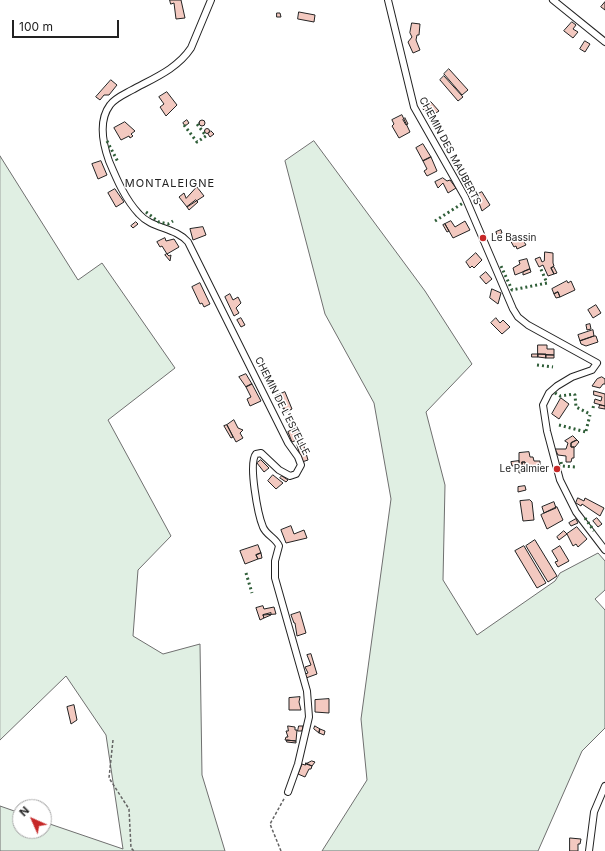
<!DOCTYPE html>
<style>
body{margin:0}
#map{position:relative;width:605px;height:851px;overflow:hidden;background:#fff;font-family:Inter,sans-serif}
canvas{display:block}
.north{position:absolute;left:12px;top:799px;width:40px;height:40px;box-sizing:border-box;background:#fff;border:1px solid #a7a7a7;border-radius:50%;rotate:315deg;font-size:11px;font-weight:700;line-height:16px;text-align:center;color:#222}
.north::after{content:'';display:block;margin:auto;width:14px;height:18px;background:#c62828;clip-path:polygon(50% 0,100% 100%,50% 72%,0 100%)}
.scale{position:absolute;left:12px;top:20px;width:107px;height:18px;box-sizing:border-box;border:2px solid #222;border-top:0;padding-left:5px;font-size:12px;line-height:14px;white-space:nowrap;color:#222;-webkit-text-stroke:3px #fff;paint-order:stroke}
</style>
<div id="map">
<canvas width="605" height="851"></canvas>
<div class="north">N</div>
<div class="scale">100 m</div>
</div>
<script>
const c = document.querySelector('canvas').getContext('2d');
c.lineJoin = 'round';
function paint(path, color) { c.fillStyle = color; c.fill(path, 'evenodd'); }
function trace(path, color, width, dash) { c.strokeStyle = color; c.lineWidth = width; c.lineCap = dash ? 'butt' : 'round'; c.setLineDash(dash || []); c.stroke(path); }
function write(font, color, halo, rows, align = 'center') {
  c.font = font + ' Inter,sans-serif'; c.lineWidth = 3; c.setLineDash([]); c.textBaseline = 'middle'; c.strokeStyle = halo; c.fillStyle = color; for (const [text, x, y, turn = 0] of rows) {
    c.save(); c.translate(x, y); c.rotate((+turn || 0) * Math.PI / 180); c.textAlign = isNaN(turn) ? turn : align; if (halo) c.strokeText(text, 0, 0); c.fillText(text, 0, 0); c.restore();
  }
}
const green = new Path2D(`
 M314,141L425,291L472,364L426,412L445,485L443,580L477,635L555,581L560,573L598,553L605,561V590L595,599L605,610V728L582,751L538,851H322L367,780L361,719L391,499L374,403L325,314L285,161Z
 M0,156L78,280L102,263L175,368L108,420L171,536L138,570L133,636L163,654L200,644L202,775L225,851H0V806L20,813V831H44V822L123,849L106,735L66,676L0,740Z`);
const building = new Path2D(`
 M170,0H181L185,18L176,19L174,3L171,4Z
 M605,2V10L601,7Z
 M299,12L315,15L314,22L298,19Z
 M277,13H280L281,17H277Z
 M572,22L576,25L573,29L578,32L573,38L564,31Z
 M412,23L420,24L419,35H417L416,40L420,50L413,53L408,42L412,37L410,33Z
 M585,41L590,44L585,52L580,49Z
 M449,69L468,90L462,95L444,74Z
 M444,76L463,97L458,101L440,80Z
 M111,80L117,85L109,95H104L100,100L96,97Z
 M167,92L177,105L166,116L160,107L164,104L159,97Z
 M431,102L439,111L431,116L423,109Z
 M402,115L410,132L399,138L392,126L394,124L392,120Z
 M405,118L408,124L406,125L403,120Z
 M187,120L189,123L185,126L183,123Z
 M199 123a3 3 0 1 1 6 0a3 3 0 1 1-6 0Z
 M125,122L135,131L131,134L133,136L130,138L129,136L121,140L114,128Z
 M204.5 131a2.5 2.5 0 1 1 5 0a2.5 2.5 0 1 1-5 0Z
 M211,131L214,134L210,137L208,134Z
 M423,144L431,157L423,161L416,148Z
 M431,157L437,171L427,176L424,171L427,169L423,161Z
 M101,161L107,175L98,179L92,164Z
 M443,178L447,181L450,180L456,188L448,193L443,183L438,188L435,182Z
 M197,187L204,196L187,207L179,197L184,193L186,198Z
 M115,189L124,202L116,207L108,193Z
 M482,192L490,205L482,211L476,195Z
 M196,200L198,202L189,210L187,207Z
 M451,221L455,227L465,221L470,230L453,238L445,224Z
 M136,222L138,224L133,228L131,226Z
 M445,224L449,231L447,232L443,225Z
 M203,227L206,235L193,240L190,229Z
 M501,230L502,233L497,235L496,232Z
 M514,235L517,241L527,235L528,237L523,240L526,245L517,249L516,246L514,247L509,238Z
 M165,238L166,241L174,239L179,247L167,254L162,246L160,247L157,242Z
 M545,252L553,253V263L554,266L551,268L554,274L548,276L543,265L539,267L535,259L540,257L542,262L544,261Z
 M476,253L482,260L474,268L472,266L470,268L466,262Z
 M167,254L169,256L171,255L170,261L165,255Z
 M527,259L530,269L515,275L513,268L520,264L519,261Z
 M554,267L557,273L554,274L551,268Z
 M530,269L531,272L523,275V272Z
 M486,272L492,279L486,284L480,277Z
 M567,281L568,283L571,281L575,290L560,297L558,292L554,294L552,289Z
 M200,283L210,304L204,307L202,303L200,304L192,287Z
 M492,289L501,293L498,304L490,298Z
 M558,292L560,297L556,298L554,294Z
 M230,294L233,300L238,297L241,303L236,308L239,313L234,316L225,297Z
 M596,305L601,313L593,318L588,310Z
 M241,318L245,325L241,327L237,320Z
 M496,318L500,323L503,320L510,327L502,334L491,323Z
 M590,324L591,329L587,330L586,325Z
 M593,330L594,336L580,341L578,335Z
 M594,336H596L598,342L586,346L581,344L580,341Z
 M538,345H547V349H554V355L538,354Z
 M532,354H538V357H532Z
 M538,354H546V358L538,357Z
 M546,355H554V358H546Z
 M246,374L252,384L246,387L239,377Z
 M602,377L605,379V384H603L600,388L592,386L597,379Z
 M252,384L261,401L250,406L247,399L251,397L246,387Z
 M594,391L605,394V406L594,403L595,399L601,401L602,397L594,395Z
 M285,392L292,409L286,412L276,396Z
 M561,398L569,404L559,419L552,414Z
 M280,400L286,412H285L279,401Z
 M600,405L605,406V409L599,408Z
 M234,420L238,428L243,430L240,433L243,438L236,442L227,425Z
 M227,425L233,437L231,438L224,426Z
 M296,428L301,438L292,442L288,432Z
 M573,436L577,440L571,443V447H574V458H572L571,462H566V456L558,455L555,449H566L568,443L565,441Z
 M577,440L579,442L575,447H571V443Z
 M303,443L308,460L302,462L297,445Z
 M529,452L530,457H533L534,461H540V466L537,467V470L531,471V468L526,469L525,462H522L524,472L519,473V453Z
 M261,460L269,468L264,472L257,463Z
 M519,461V465L512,466L511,462Z
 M522,462H525L526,469H523Z
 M273,475L283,483L276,489L268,481Z
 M282,476L288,480L286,482L280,478Z
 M525,486L526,490L518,492V487Z
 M578,498L584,501L585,498L604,508L600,516L582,504L581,506L576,503Z
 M530,500L532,502L534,520L523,521L520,501Z
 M554,502L556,508L544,513L542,507Z
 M557,507L563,520L547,529L541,515Z
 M597,518L602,524L598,527L593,521Z
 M576,519L578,523L571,526L569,523Z
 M291,526L294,534L304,530L307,538L286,543L281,530Z
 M577,527L587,539L578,547L576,544L573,546L567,534Z
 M564,531L567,534L559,540L557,537Z
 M535,540L557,576L548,582L526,546Z
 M258,545L261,553L256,555L258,559L245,564L240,551Z
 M524,546L546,583L537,588L515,551Z
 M560,546L569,561L558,567L555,562L558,561L552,551Z
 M261,553L262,558L258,559L256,555Z
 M263,606L264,609L274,607L276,614L263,615L264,618L260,620L256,608Z
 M300,612L306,633L297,636L295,623H294L291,615Z
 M271,613V615L264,618L263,615Z
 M311,654L317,674L306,678L305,674L308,673L305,667L311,665L307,655Z
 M300,697L299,702L301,710H289V698Z
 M329,699V713L315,712V700Z
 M74,705L77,720L71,724L67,707Z
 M288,726L295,727V730H297L296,741L285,740L286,737H288L286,731H288Z
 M299,726H303L302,731H298Z
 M315,726L320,729L319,733L314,729Z
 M320,729L325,731L324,735L319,733Z
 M287,740L296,741V743L287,742Z
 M312,761L315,762L312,766L306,764Z
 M306,763L312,766L311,769H309L305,777L298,774L302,764L305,765Z
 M570,838L581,839L580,844H578V851H570Z`);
const path = new Path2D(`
 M113,740L109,778L129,809L131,848L134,851
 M281,851L270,824L285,797`);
const street = new Path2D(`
 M211,0L191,48C177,69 154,78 132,90C125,94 115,98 110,105C98,121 103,144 109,161C117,180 125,199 139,214C152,229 175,227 188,242L288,443L298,457L301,465L296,474L290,476L279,470L261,453L256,454C248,463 258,515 263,527C266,535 276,538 279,546L275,561V578L307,691L309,717L298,764L288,792
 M388,0L414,107L465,197L513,309L518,317L528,325L597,363L592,370L572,377L557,386L549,393L543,405L547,431L560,480L576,512L605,550
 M553,0L605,42
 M589,851L594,812L605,786`);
const hedge = new Path2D(`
 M184,125L197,142L206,136L197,124
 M107,141L118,162
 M146,212L159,222L168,224L173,221
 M435,221L463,203
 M501,266L512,290L547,283L540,267
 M537,365L553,367
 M555,393L560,396L574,394L575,395L576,407L590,414
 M593,408L594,404
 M559,425L586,432
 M586,431L590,415
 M561,462L562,466L576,467
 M585,518L594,531
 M246,573L252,593`);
const markers = [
 [483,238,4,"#c62828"],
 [557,469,4,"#c62828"]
];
const streetNames = [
 ["CHEMIN DES MAUBERTS",450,151,62],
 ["CHEMIN DE L'ESTELLE",282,406,63]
];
const poiNames = [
 ["Le Bassin",491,238],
 ["Le Palmier",549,469,"right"]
];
const neighbourhoodNames = [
 ["MONTALEIGNE",170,184]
];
paint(green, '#e0efe3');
trace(green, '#6f6f6f', 1);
paint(building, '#f3c9c0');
trace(building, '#222', 1);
trace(street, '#222', 8);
trace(path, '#646464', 1.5, [3, 2]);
trace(street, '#fff', 6);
trace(hedge, '#2f5e38', 3, [2, 3]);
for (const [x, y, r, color] of markers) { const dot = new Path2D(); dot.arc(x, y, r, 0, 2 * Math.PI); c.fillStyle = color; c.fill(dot); trace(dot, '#fff', 1.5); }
write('10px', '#222', '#fff', streetNames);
write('10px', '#222', '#fff', poiNames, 'left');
c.letterSpacing = '1px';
write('11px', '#222', '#fff', neighbourhoodNames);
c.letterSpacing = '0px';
</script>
